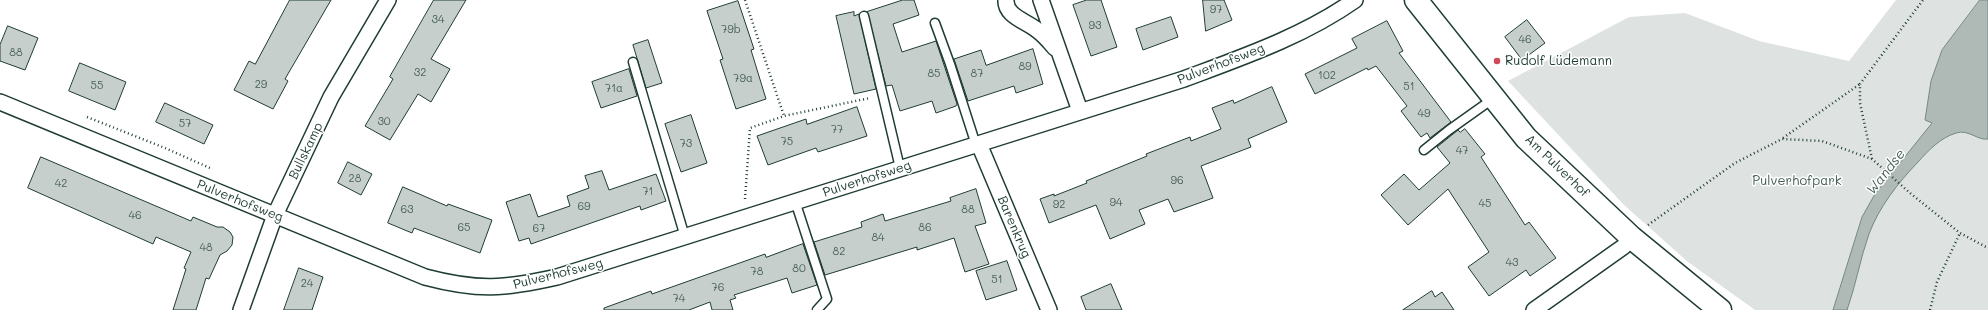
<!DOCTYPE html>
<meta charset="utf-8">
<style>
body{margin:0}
canvas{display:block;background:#fff}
</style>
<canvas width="1988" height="310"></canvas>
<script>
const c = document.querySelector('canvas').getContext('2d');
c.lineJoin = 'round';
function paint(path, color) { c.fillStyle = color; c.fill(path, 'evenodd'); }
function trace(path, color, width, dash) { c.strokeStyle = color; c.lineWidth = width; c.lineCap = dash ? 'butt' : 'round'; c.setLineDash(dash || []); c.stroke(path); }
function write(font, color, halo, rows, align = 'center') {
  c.font = font + ' Mali,sans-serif'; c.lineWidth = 3; c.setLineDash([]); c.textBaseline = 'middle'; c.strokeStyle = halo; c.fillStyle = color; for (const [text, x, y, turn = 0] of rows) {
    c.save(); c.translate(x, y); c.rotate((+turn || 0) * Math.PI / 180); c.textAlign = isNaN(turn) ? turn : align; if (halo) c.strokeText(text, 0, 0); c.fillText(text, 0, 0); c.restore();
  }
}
const green = new Path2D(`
 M1896,0H1980L1942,50L1931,81L1925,120L1956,133L1968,132L1985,140L1988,139V310H1755L1688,262L1623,204L1508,81L1629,17L1685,13L1759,41L1849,61Z`);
const water = new Path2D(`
 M1980,0H1988V139C1978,141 1969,129 1956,133C1940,138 1929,150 1918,162C1898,183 1879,207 1869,234C1860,259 1856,285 1847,310H1833L1862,217L1875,194L1932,123L1925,120L1931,81L1942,50Z`);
const building = new Path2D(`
 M290,0H331L285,79L288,81L273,109L234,90L249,61L255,64Z
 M434,0H466L431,59L450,69L431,102L418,94L390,140L365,126L393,79L390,77Z
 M903,0H914L919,15L893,24L902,52L936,41L957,104L956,106L936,113L932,101L900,111L892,85L886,86L867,12Z
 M1087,0H1101L1117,47L1091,56L1073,5Z
 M1203,0H1224L1232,20L1206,31Z
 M738,1L754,49L751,50L766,99L736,109L720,60L723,59L707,11Z
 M854,12V16L859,14L876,89L854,94L836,16Z
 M1171,17L1178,37L1143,50L1136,29Z
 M1527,20L1545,43L1522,60L1505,37Z
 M1387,21L1403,51L1399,53L1451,122L1430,138L1427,133L1421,137L1401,111L1407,106L1376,66L1368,70L1367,68L1315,94L1305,74L1357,48L1352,39Z
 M8,26L38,38L25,70L0,61V45Z
 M648,40L662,83L646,88L633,45Z
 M1033,49L1043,84L1016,93L1014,86L968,101L954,59L981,50L986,65Z
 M80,63L126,82L115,110L69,91Z
 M629,69L637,96L601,108L592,82Z
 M1272,87L1287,122L1248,139L1251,147L1201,166L1213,198L1174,212L1168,199L1139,210L1145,224L1110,239L1096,205L1049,223L1040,199L1054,194V196L1087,183L1086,181L1147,156L1146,154L1190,137L1191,141L1221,129L1212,108L1233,100L1234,103Z
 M165,103L213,125L204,144L156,122Z
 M857,107L867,136L818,152L816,148L768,165L757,136L806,119L807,124Z
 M691,115L707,163L681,172L665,124Z
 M1465,129L1485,154L1481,157L1525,225L1529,222L1556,258L1530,276L1526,270L1489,296L1468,267L1489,252L1448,189L1408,225L1381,195L1404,174L1419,190L1450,163L1437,147L1458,130L1460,132Z
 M41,157L191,221L193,217L217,227H223L230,232L233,237L232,245L227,251L220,255L209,279L206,278L196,310H173L186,269L184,268L191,252L156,237L153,244L28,188Z
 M348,162L372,174L361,195L338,183Z
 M602,171L609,190L656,174L666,201L641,210L640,206L531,244L529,238L519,241L506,202L530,194L538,217L570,206L567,196L589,188L585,176Z
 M403,187L447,206L448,204L492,220L480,253L414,228L412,233L388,223Z
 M976,189L986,223L975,226L989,264L965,272L954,238L917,250V247L825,275L814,242L862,227L861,222L883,214L885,221L951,201L950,198Z
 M803,244L817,285L792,293L787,278L734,295L736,298L730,300L733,310H712L710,302L689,310H604V308L651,291L652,294L765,254L766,257Z
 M1007,261L1017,290L986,300L976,271Z
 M299,268L323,277L312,310H284Z
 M1111,284L1122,310H1086L1081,297Z
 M1432,291L1435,297L1442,292L1454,310H1403Z`);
const path = new Path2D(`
 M745,0L784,116
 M87,117L165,148L210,168
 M1783,138L1860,84
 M1872,159L1860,103V84L1923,0
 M745,199L750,128L784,116L870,98
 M1648,225L1735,163L1782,139L1822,141L1872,159L1910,193L1960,233L1988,248
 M1930,310L1937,282L1960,233`);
const lane = new Path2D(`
 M864,16L900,168
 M935,23L950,64L976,145
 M633,62L685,237
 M1424,150L1449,130L1494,98
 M795,201L827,299L817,310`);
const street = new Path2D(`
 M1006,0C1005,16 1026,21 1037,30C1044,35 1049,41 1055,48
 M1041,0L1080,111
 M0,102L425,277C478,291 504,289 557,277L1184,79C1243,57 1304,36 1355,0
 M979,144L1049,310
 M241,310L275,215L331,97L388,0
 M1534,310L1623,247L1632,238`);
const secondary = new Path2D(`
 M1416,0L1526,138L1632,238L1720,310`);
const markers = [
 [1497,61,4,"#d1495b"]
];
const numberNames = [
 ["97",1216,10],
 ["34",438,20],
 ["93",1095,26],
 ["79b",731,30],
 ["46",1525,40],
 ["88",16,53],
 ["89",1025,67],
 ["32",420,73],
 ["85",934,74],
 ["87",977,74],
 ["102",1327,76],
 ["79a",743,79],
 ["29",261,85],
 ["55",97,86],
 ["51",1409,87],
 ["71a",614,89],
 ["49",1424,114],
 ["30",384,122],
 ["57",185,124],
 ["77",837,130],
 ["75",787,142],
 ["73",686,144],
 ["47",1462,151],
 ["28",355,179],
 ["96",1177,181],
 ["42",61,184],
 ["71",648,192],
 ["94",1116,203],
 ["45",1485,204],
 ["92",1059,205],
 ["69",584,207],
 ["63",407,210],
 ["88",968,210],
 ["46",135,216],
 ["65",464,228],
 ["86",925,228],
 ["67",539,229],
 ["84",878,238],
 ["48",206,248],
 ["82",839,252],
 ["43",1512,263],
 ["80",799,269],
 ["78",757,272],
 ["51",997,280],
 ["24",307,284],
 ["76",718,288],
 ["74",679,299]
];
const poiNames = [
 ["Rudolf Lüdemann",1505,61]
];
const streetNames = [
 ["Pulverhofsweg",1221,64,-21],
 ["Bullskamp",306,151,-64],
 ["Am Pulverhof",1557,166,44],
 ["Pulverhofsweg",867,179,-18],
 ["Pulverhofsweg",240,201,22],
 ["Barenkrug",1014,227,67],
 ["Pulverhofsweg",558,274,-14]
];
const parkNames = [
 ["Pulverhofpark",1797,181]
];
const waterNames = [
 ["Wandse",1886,172,-52]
];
paint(green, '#dee3e2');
paint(water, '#afbab7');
trace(water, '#758883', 1);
paint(building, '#c7cfcc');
trace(building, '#1f3d34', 1);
trace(lane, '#1f3d34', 11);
trace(street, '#1f3d34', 18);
trace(secondary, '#1f3d34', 25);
trace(path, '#1f3d34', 2.5, [1, 3]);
trace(lane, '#fff', 8);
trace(street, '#fff', 15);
trace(secondary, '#fff', 22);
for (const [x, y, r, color] of markers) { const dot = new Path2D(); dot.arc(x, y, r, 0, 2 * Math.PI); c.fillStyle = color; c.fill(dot); trace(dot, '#fff', 1.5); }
write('11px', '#49625a', null, numberNames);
write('13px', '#1f3d34', '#fff', poiNames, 'left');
write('13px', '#1f3d34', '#fff', streetNames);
write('13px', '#455e57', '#fff', parkNames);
write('italic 14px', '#4a625b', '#fff', waterNames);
</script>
